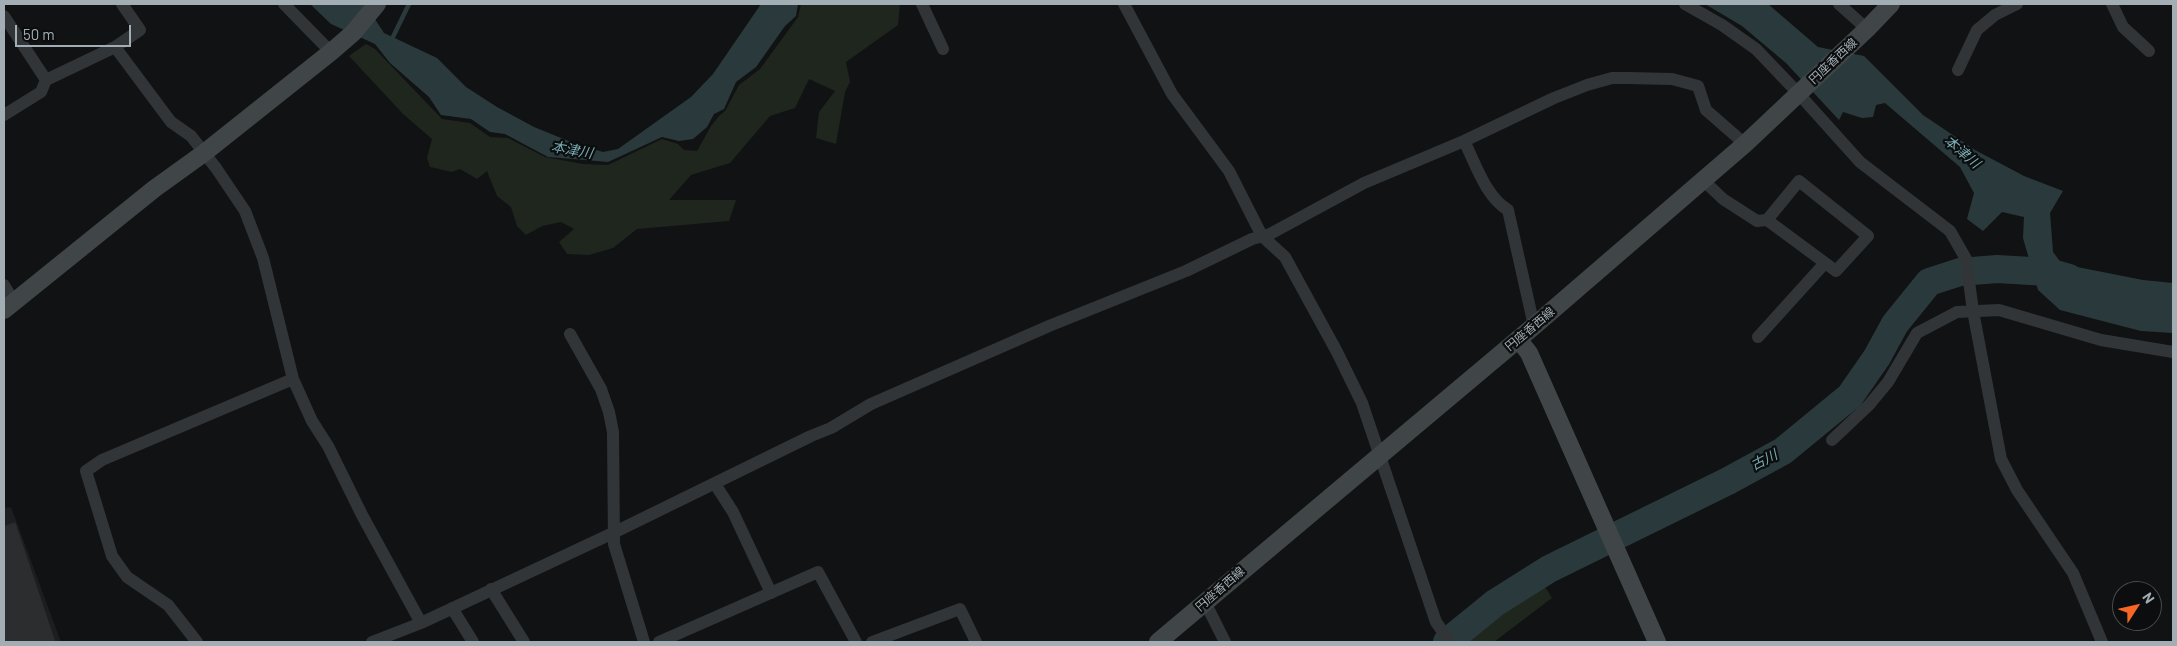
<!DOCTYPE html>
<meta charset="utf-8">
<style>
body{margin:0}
#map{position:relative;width:2177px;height:646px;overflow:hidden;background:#111213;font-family:Barlow,sans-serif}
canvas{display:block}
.frame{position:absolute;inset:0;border:5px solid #a2aeb4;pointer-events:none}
.north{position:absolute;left:2112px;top:581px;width:50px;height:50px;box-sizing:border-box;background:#0c0d0e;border:1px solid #484d50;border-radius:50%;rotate:55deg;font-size:14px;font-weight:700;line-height:20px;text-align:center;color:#a2aeb4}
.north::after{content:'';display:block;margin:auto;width:18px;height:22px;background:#f76625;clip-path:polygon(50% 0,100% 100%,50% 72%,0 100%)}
.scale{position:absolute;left:15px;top:25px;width:116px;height:22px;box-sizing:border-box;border:2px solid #a2aeb4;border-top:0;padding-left:6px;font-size:15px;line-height:18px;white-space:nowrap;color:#a2aeb4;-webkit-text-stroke:4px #0c0d0e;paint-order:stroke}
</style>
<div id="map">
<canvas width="2177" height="646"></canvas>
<div class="frame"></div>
<div class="north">N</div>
<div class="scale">50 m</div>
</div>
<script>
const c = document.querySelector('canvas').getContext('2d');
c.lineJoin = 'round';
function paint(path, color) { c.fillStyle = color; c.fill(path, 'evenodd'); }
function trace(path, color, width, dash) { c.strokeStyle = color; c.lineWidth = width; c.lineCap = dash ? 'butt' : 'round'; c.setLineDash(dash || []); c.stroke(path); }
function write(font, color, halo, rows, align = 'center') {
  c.font = font + ' Barlow,"Noto Sans JP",sans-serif'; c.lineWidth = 4.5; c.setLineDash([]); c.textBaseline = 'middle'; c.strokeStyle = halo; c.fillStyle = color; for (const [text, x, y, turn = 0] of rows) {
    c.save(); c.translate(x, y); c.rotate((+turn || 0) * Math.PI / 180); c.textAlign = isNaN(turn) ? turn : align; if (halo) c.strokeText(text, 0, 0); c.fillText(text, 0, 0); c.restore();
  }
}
const built = new Path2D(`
 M11,507L61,642H4V508Z`);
const green = new Path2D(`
 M801,4H900L898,25L846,62L850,82L845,92L836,144L816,138L819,112L835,91L809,79L795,108L770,116L730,163L691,175L669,200H736L729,221L637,229L613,248L589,255L567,254L559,242L574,229L561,222L542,226L526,235L517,226L511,207L497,196L487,171L477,179L460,169L452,172L430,167L427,158L432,139L403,114L349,56L366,44L375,49L442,119L470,123L490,137L508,138L545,157L583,164L608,165L662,139L678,144L684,150L697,151L711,126L719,116L725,111L739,85L760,69L798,17Z
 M1542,582L1552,598L1494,642H1459L1458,640L1528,589Z`);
const water = new Path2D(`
 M310,4H365L384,33L437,58L466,87L497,107L534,127L576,144L603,152L618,149L691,97L713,74L761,4H798L796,16L785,26L756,67L736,82L724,109L714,114L707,127L693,139L679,141L662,137L608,162L585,160L548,157L505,134L490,132L471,119L441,115L429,97L390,63L375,44L331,24Z
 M1705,4H1768L1818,47L1864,56L1923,115L1975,150L2024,176L2063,191L2050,213L2053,252L2062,264L2143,280L2173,283V333L2141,331L2060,310L2038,290L2023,238L2024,217L2002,212L1983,231L1967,219L1974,193L1960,167L1885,103L1876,105L1873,117L1862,118L1843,112L1839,120L1786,63L1742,26Z`);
const stream = new Path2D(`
 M391,41L409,4`);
const river = new Path2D(`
 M1447,642L1495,603L1549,569L1728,481L1783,451L1850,396L1877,357L1895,324L1929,282L1960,272L1997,269L2048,272L2069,278`);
const building = new Path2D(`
 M15,523L55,642H4V527Z`);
const street = new Path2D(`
 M284,4L331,52
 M922,4L943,49
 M1124,4L1172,94L1229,171L1262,236L1285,257L1337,352L1362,403L1436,622L1450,642
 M1685,4L1722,25L1756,49L1798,93L1860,162L1950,231L1966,259L1973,311L2001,459L2017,490L2073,573L2102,642
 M1839,4L1867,29
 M2112,4L2123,27L2149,51
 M4,16L46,80
 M115,47L140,30L122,4
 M1958,70L1977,30L1995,15L2017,4
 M4,115L41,92L46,80L115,47L171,122L191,136L216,168L245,211L263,258L293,379L312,421L328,446L362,515L421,623
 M1464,141C1476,164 1485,196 1508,210L1534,326
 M1703,180L1723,199L1757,221L1767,220
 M1799,181L1868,236L1836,271L1767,220Z
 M4,285L14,302
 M570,334L601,389L609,412L613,432L614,544L644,642
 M1758,337L1825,263
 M1832,440L1869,405L1888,382L1917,333L1957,312L1999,310L2101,340L2173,352
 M715,484L733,512L771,593
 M491,589L524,642
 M1205,602L1225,642
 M452,608L473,642
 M197,642L168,605L127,577L112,556L86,471L102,460L293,379
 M372,642L421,623L613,533L811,436L831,428L871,404L1049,326L1186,271L1252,239L1270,234L1364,183L1464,141L1554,98L1587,85L1612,78H1628L1672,79L1698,86L1706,110L1745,144
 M659,642L818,572L856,642
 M872,642L960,609L976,642`);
const secondary = new Path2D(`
 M4,310L154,189L204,153L331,52L353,33L377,4
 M1518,339L1529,353L1657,642
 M1158,642L1534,326L1745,144L1867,29L1891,4`);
const streetNames = [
 ["円座香西線",1833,61,-43],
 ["円座香西線",1530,329,-40],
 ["円座香西線",1220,589,-41]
];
const waterNames = [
 ["本津川",572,150,10],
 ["本津川",1962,152,40],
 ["古川",1764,460,-27]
];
paint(built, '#1d1e20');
paint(green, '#1f261e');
paint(water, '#2a3a3c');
trace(stream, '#2a3a3c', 4.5);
trace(river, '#2a3a3c', 28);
paint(building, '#2c2d2f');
trace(building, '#2b2d2f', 1);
trace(street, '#323538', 12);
trace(secondary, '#404548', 18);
write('12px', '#a2aeb4', '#0c0d0e', streetNames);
write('italic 14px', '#77aab1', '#0c0d0e', waterNames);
</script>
